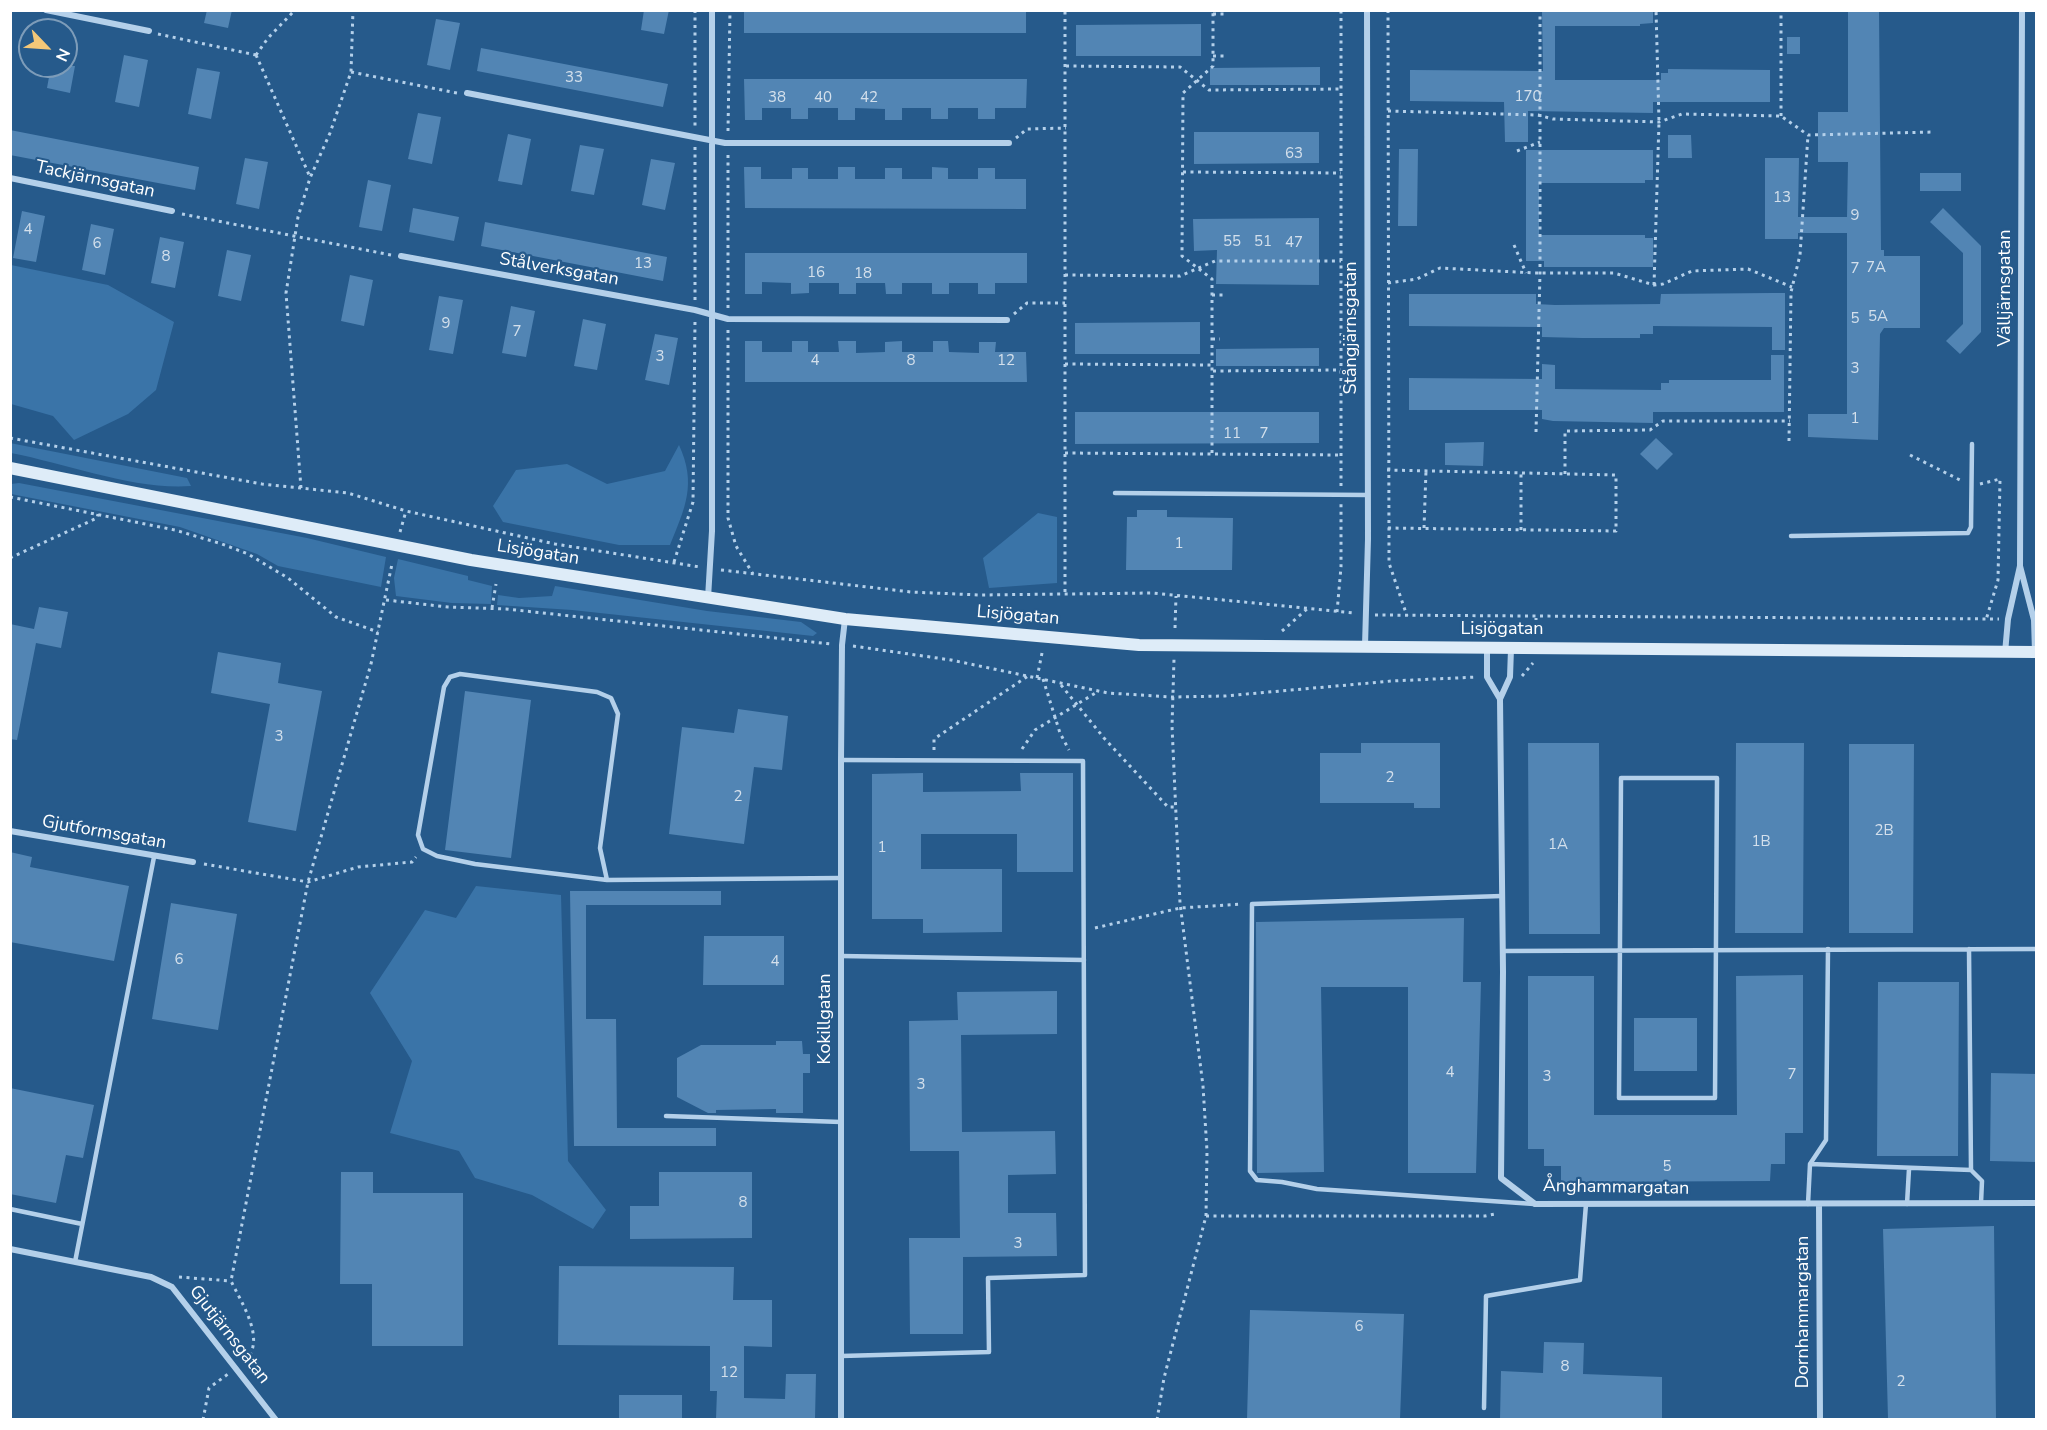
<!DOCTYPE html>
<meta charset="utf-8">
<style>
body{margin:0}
#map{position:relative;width:2047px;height:1430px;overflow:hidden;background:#265a8b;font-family:"Nunito Sans",sans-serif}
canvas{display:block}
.frame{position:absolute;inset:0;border:12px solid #fff;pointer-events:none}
.north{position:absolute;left:18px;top:18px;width:60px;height:60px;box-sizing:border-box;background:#265a8b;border:2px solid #7d9cb9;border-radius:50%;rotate:115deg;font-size:16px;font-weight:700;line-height:24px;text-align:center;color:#fff}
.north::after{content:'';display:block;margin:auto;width:21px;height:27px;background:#f3c778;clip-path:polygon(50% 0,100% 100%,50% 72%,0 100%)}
</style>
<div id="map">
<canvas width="2047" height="1430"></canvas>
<div class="frame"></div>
<div class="north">N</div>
</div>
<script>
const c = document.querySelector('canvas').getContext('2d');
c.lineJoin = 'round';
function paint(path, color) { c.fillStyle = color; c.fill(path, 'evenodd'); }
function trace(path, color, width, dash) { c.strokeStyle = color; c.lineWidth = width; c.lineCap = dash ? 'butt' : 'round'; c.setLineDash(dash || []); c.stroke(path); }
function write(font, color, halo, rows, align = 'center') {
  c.font = font + ' "Nunito Sans",sans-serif'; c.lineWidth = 4.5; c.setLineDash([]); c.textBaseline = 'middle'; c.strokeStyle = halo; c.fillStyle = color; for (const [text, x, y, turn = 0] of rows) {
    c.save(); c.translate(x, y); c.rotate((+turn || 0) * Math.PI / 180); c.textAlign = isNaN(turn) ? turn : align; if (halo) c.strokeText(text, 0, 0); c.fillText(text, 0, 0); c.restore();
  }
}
const green = new Path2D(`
 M11,265L108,285L174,322L156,390L128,414L74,440L53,416L11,404Z
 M10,443L187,478L191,486C133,490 68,464 11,453Z
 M679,445C697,484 685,508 670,545H619L503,522L493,506L516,470L567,464L607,484L665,471Z
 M19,483L307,538L386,557L381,587L278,566L257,554L180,527L11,494V484Z
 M1038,513L1057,517V583L989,588L983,558Z
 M398,559L468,576V580L492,586L491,604L452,603L396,596L394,578Z
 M555,586L707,611L801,622L817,633L813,636L572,610L497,605L498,595L519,598L552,596Z
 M476,886L561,895L568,1161L606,1210L593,1229L532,1195L475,1178L459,1151L390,1133L412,1061L370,993L425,910L456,918Z`);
const building = new Path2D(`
 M207,10H232L228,28L204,23Z
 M644,10H669L664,34L641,30Z
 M744,10H1026V33H744Z
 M1542,10H1653V23L1640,24V26H1555V80H1661V73H1668V69L1770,70V102H1653V113L1528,111V142H1505L1504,102L1410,101V70L1543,71Z
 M1848,10H1879L1881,250H1884V256H1920V328H1884L1880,334L1878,440L1808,437V414H1847V233H1798V239H1765V158H1799L1798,217H1847L1848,162H1818V112H1848Z
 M436,19L460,23L450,70L427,65Z
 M1201,24V56H1076V25Z
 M1787,37H1800V54H1787Z
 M481,48L668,84L663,107L477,71Z
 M124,55L148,60L139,107L115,102Z
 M51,66H75L70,93L47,88Z
 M1320,67V85H1210V68Z
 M197,68L220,72L211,119L188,114Z
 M744,79H1027L1026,108H995V119H978V108H948V119H931V108H902V120H885V109L855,108V120H838V108H808V119H791V108H762V120H745Z
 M418,113L441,117L432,164L408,159Z
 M10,130L199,167L195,190L10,155Z
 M1194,132H1319V163L1194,164Z
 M508,134L531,139L522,185L498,181Z
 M1668,135H1691L1692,158H1668Z
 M580,145L604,149L594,195L571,191Z
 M1399,149H1418L1417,226H1398Z
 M1526,150H1653V180H1645V183H1539V235H1645V238H1653V267H1544V261H1526Z
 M245,158L268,162L259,209L236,204Z
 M651,159L675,163L665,210L642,205Z
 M744,167H761V179H792V168H808V179H838V167H855V179H885V168H902V179H932V167L948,168V179H978V168H995V179H1026V209L745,208Z
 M1920,173H1961V191H1920Z
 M368,180L391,185L382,231L359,227Z
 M413,208L459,217L454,241L409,232Z
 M1943,208L1981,246V332L1960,354L1946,341L1963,324V253L1930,222Z
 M22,211L45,216L36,262L13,258Z
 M1319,218V285L1216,284L1217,250L1194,251L1193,219Z
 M485,222L667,257L663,281L481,246Z
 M91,224L114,229L105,275L82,270Z
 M160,237L184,242L175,288L151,283Z
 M227,250L251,255L241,301L218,296Z
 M745,253H1027V283H995V294H978V283H949V294H932V283H902V294H886L885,283H856V294H839V283H809V293L791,294V283L762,282V294H745Z
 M350,275L373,280L364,326L341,321Z
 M1772,293H1785V350H1772V327L1653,326V334H1640V338H1582L1542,337V327L1409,326V294H1536V304L1555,305L1660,304L1661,294Z
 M439,296L463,300L453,354L429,350Z
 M511,306L535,311L526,357L502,353Z
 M583,319L606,324L597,370L574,366Z
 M1200,322V354H1075V323Z
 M655,334L678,338L669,385L645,380Z
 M745,341H762V352H792V341H808V352H839L838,341H856V353L885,352V342L902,341V352H933V341H948L949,352L979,353V342H996L995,352H1026L1027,382H745Z
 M1319,348V366H1216V349Z
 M1771,355H1784V412H1653V423L1553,421L1542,419V410H1409V378L1542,379V364L1555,365V389L1661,390V383H1669V380H1771Z
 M1075,412H1319V443L1075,444Z
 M1656,438L1673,454L1657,470L1640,454Z
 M1484,442L1483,466L1445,465V443Z
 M1137,510H1167V517L1233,518L1232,570H1126L1127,517H1137Z
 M39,607L68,612L61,648L36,643L17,740L10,739V624L34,629Z
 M218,652L281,663L278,683L322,691L296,831L248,822L270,704L211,693Z
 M465,691L531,700L511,858L445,850Z
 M738,709L788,716L782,770L754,767L744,844L669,834L682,727L734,733Z
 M1361,743H1440V808H1414V803H1320V753H1361Z
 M1528,743H1599L1600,934H1529Z
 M1736,743H1804L1803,933H1735Z
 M1849,744H1914L1913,933H1849Z
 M923,773V792L1021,791L1020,773H1073V872H1017V834H921V869H1002V932L923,933V919H872V774Z
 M10,852L32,857L30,867L129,886L114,961L10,942Z
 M570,891H721V905H586V1019H616L617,1128H716V1146H574Z
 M171,903L237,914L218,1030L152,1019Z
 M1464,918L1463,982H1481L1476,1173H1408V987H1321L1324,1172L1257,1173L1256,922Z
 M704,936H784V985H703Z
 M1803,975V1133H1785V1164H1771L1770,1181L1561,1182V1166H1544V1149H1528V976H1594V1115H1737L1736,976Z
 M1878,982H1959L1958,1156H1877Z
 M1057,991V1034L961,1035L962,1132L1055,1131L1056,1174L1008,1175V1213H1056L1057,1256L963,1257V1334H910L909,1238H960L959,1151H910L909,1021L958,1020L957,992Z
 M1634,1018H1697V1071H1634Z
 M776,1041H802L803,1054H810V1073H803V1113H776V1109L716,1110V1113H708L677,1097V1058L701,1045H776Z
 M1991,1073L2037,1074V1162L1990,1161Z
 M10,1088L94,1105L83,1158L66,1155L56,1203L10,1194Z
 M341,1172H373V1193H463V1346H372V1284H340Z
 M659,1172H752V1238L630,1239V1206H659Z
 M1994,1226L1996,1419H1888L1883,1229Z
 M559,1266L734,1267L733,1300H772V1347L744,1346V1398L785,1399L786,1374H816L815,1419H716L717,1391H710V1346L558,1345Z
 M1250,1310L1404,1314L1400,1419H1247Z
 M1544,1342L1584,1343L1583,1374L1662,1377V1419H1500L1501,1371L1543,1373Z
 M619,1395H682V1419H619Z`);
const path = new Path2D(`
 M695,10V126
 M1388,10L1389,563L1407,616
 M1213,14H1224
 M158,34L256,55
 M256,55L310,177
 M256,55L268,38L295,10
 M1213,56H1224
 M1066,66L1180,67L1209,90L1341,89
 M351,72L457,93
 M1388,111L1538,115L1553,119L1659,122L1682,114L1781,116L1808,135L1933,132
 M1781,116V10
 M728,131L730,10
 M1016,138L1027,129L1066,128
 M1517,151L1540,142
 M1183,172L1341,173
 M182,214L391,255
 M1514,245L1526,273
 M1065,275L1180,276L1215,261H1341
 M1388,283L1417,279L1440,268L1535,273H1614L1654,285L1663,284L1692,271L1748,269L1792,287
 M1654,285L1659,122L1656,10
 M1212,295H1223
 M695,300V147
 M728,308V153
 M1014,314L1027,303H1065
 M728,330V518L736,546L753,574
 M1212,339H1220
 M1065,364L1212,365
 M1213,371L1341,370
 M1536,432L1540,273V10
 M10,438L262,484L348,493L406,511L555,544L700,567
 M1789,441L1791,292L1800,255L1808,135
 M1065,453L1341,455
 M1212,453V279L1182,256L1183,93L1213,66V10
 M1910,455L1962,481
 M1387,470L1616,475V531L1388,528
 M1565,474V431L1650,430L1663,421H1790
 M1980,484L2000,479L1998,580L1986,620
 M1341,486V10
 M301,488L286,293L298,217L310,178L330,133L351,72L353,10
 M10,497L175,530L222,544L248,554L288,578L336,617L378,632
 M1424,528L1426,471
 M1521,530V473
 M400,532L406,511
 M10,558L97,518L98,514
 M674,562L693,502L695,321
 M721,570L911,592L979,595L1153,593L1354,613
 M1065,592V10
 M386,600L448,607L506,609L831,644
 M492,608L496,584
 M1337,612L1341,567V504
 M1375,615L1999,619
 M1175,628L1176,596
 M1282,631L1307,609
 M1536,635V618
 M853,646L951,660L1108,693L1172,697L1225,696L1392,681L1477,677
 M1522,676L1533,663
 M1037,678L1042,653
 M1043,679L1060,733L1069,750
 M1061,685L1104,738L1168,807H1176
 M1022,749L1035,730L1097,692
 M934,750V739L1028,676
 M204,864L308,882L358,867L412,862L416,857
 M1095,928L1180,908L1242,904
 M1206,1216H1485L1495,1214
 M179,1277L231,1281
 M245,1361C267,1340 241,1302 231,1281L308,882L371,664L392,564
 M203,1420L209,1388L228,1374
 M1157,1420L1164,1378L1206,1216L1207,1151L1203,1086L1180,903L1172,726L1174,659`);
const lane = new Path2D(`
 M1115,493L1368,495
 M1791,536L1968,533L1971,527L1972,444
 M841,760L1083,761L1085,1275L988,1278L989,1352L841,1356
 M1621,778H1717L1715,1098H1619Z
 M607,880L600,848L618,714L611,698L597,692L460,674L450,677L444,687L418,835L423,849L437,856L475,864L607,880L841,878
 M1502,896L1252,904L1250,1171L1257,1180L1282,1182L1317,1189L1534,1204
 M1969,949L1971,1170L1982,1181L1981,1203
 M1503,951L2036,949
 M841,956L1084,960
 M666,1116L841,1122
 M1810,1164L1971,1170
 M1808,1204L1810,1164L1826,1140L1828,949
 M1907,1204L1909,1169
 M10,1209L82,1224
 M75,1262L154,857
 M1484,1408L1486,1296L1580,1280L1586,1204`);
const street = new Path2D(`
 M46,10L149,31
 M467,93L725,143H1009
 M10,178L172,211
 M401,256L695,310L728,319L1007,320
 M2020,566L2034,620L2035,652
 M708,598L712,531V10
 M1365,646L1368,539L1367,10
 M1487,649V677L1500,699
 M1511,649L1510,677L1500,699L1503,972L1501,1178L1535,1204L2036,1203
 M2005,653L2008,619L2020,566L2022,10
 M10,831L193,862
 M1819,1204L1820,1420
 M10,1249L151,1277L172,1287L276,1420
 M841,1420V760L842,645L845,619`);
const secondary = new Path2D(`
 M10,468L471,560L845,619L1139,645L2036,652`);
const numberNames = [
 ["33",574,78],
 ["170",1528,97],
 ["38",777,98],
 ["40",823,98],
 ["42",869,98],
 ["63",1294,154],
 ["13",1782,198],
 ["9",1855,216],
 ["4",28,230],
 ["55",1232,242],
 ["51",1263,242],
 ["47",1294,243],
 ["6",97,244],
 ["8",166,257],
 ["13",643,264],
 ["7A",1876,268],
 ["7",1855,269],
 ["16",816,273],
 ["18",863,274],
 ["5A",1878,317],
 ["5",1855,319],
 ["9",446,324],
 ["7",517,332],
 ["3",660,357],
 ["4",815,361],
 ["8",911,361],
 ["12",1006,361],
 ["3",1855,369],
 ["1",1855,419],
 ["11",1232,434],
 ["7",1264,434],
 ["1",1179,544],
 ["3",279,737],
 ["2",1390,778],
 ["2",738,797],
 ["2B",1884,831],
 ["1B",1761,842],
 ["1A",1558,845],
 ["1",882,848],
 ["6",179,960],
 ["4",775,962],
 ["4",1450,1073],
 ["7",1792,1075],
 ["3",1547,1077],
 ["3",921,1085],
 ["5",1667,1167],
 ["8",743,1203],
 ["3",1018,1244],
 ["6",1359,1327],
 ["8",1565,1367],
 ["12",729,1373],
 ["2",1901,1382]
];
const streetNames = [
 ["Tackjärnsgatan",95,180,12],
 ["Stålverksgatan",559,270,10],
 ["Välljärnsgatan",2006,288,-90],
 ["Stångjärnsgatan",1352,328,-90],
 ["Lisjögatan",538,553,9],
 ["Lisjögatan",1018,616,5],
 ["Lisjögatan",1502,630],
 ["Gjutformsgatan",104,833,10],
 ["Kokillgatan",826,1019,-90],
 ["Ånghammargatan",1616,1188,1],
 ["Dornhammargatan",1804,1312,-90],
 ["Gjutjärnsgatan",229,1335,52]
];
paint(green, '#3a74a8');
paint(building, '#5285b4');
trace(path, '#b4d0ea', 3, [3, 4.5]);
trace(lane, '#b4d0ea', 4.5);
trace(street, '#b4d0ea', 6);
trace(secondary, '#deecf8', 12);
write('15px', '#d4e0ec', null, numberNames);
write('18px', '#fff', '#265a8b', streetNames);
</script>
